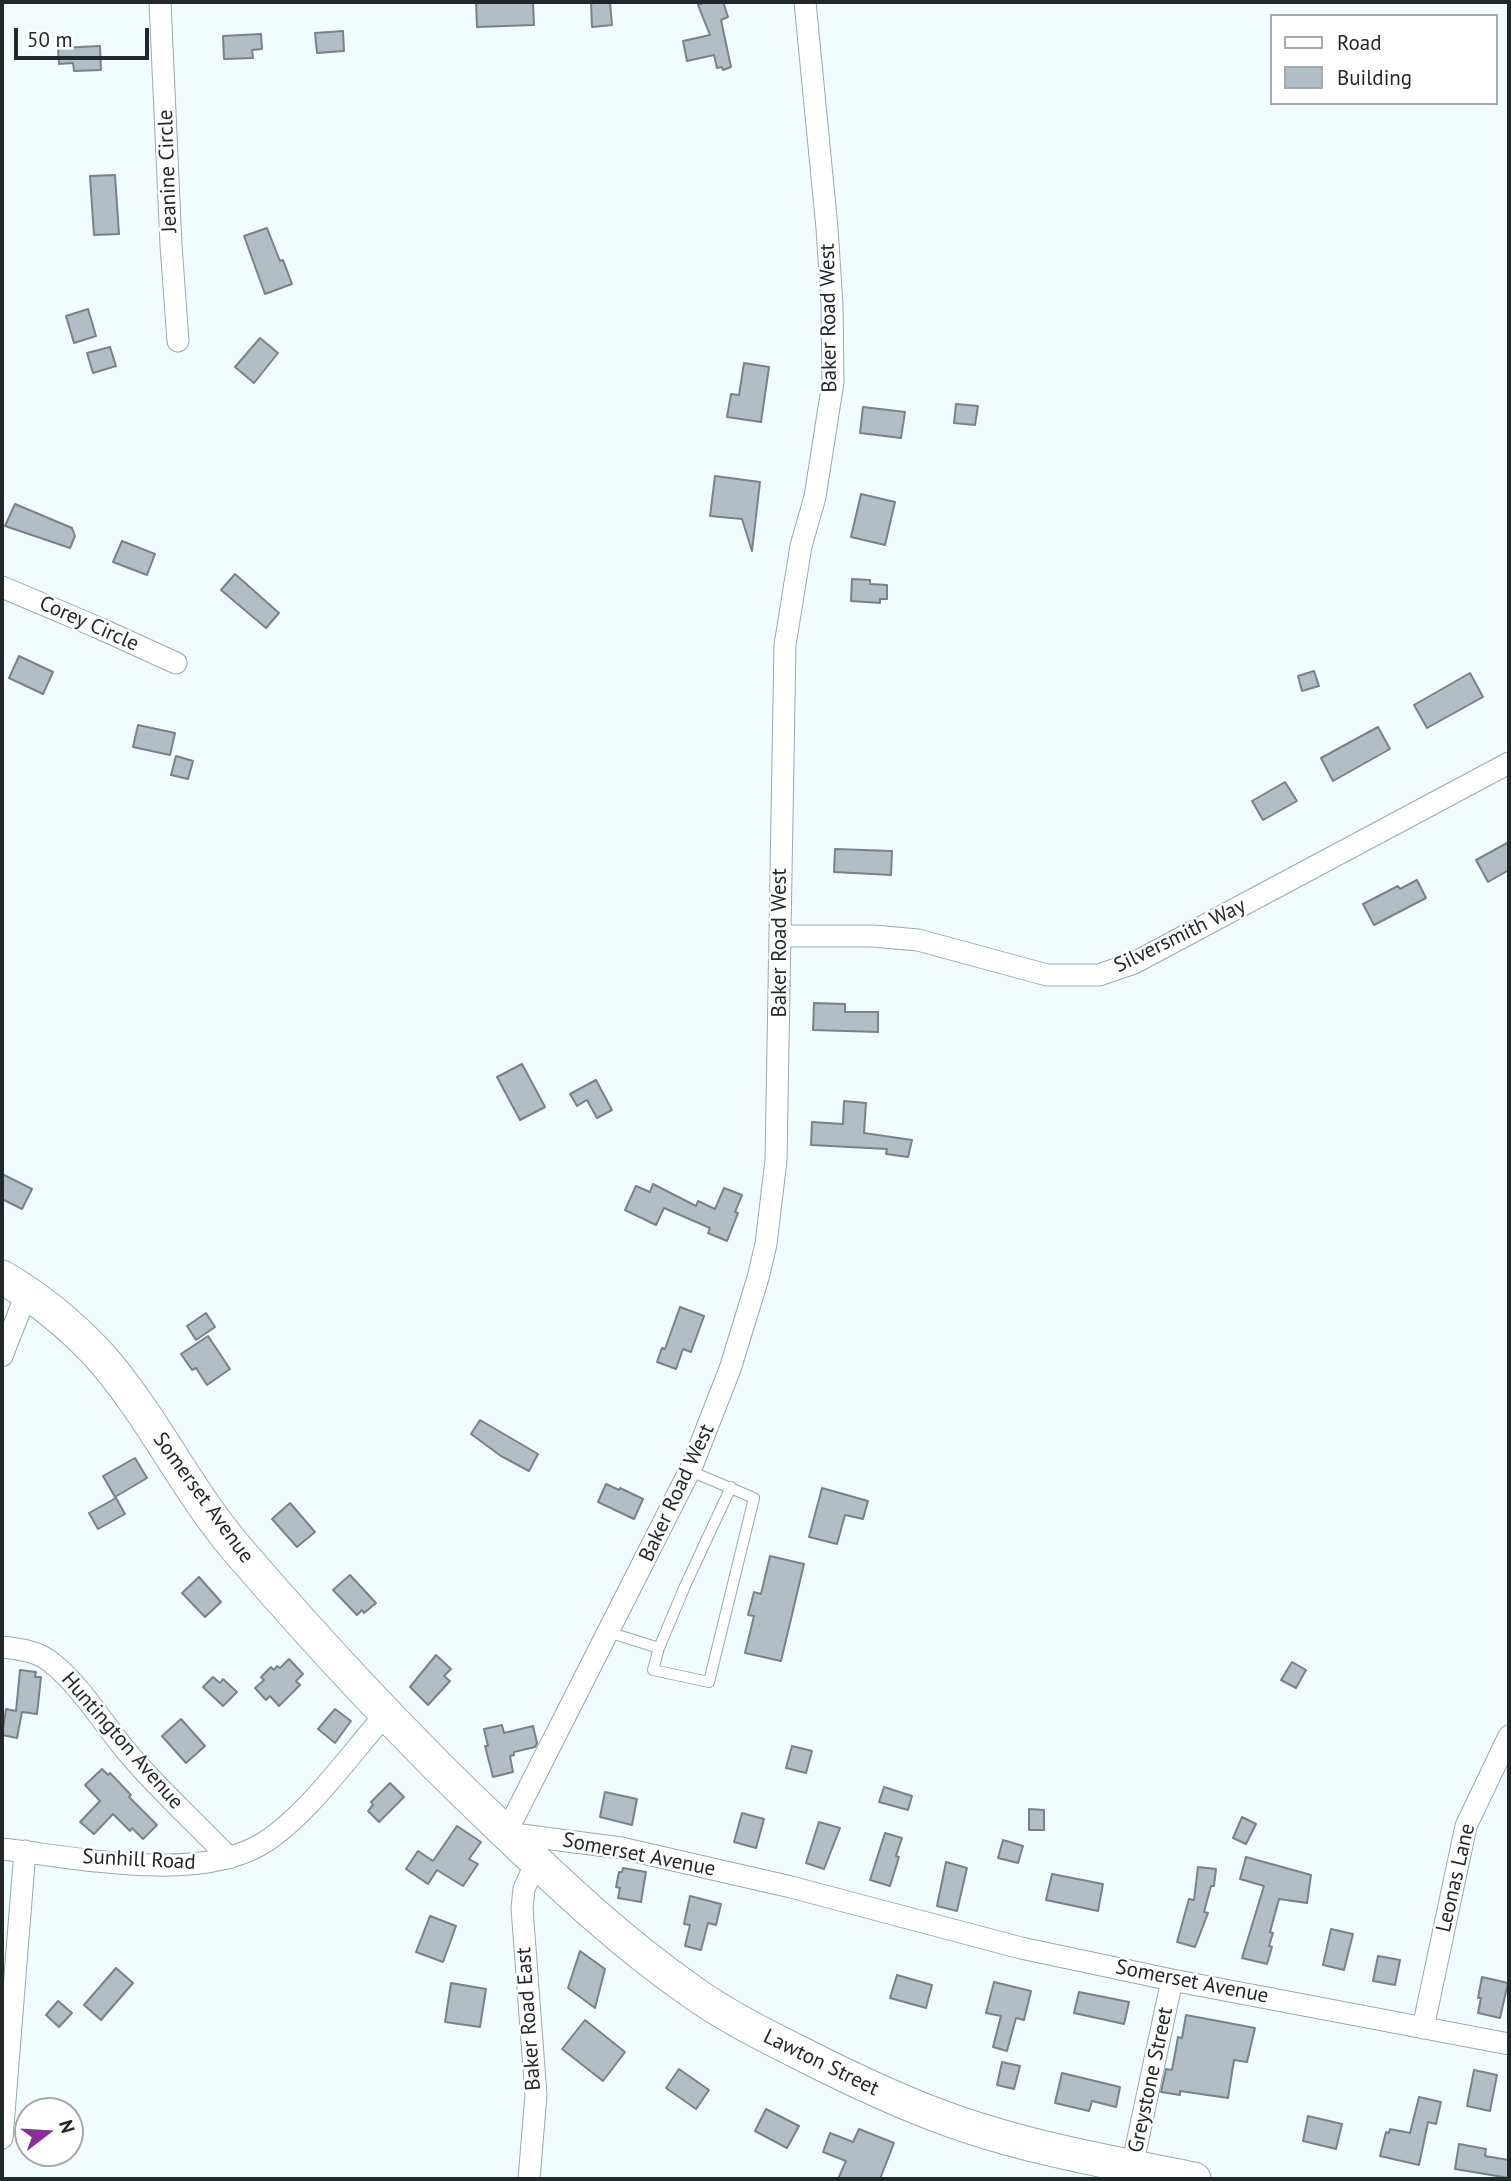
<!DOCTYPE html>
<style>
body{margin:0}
#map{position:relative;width:1511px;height:2181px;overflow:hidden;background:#f2fcfe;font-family:"PT Sans",sans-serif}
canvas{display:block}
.frame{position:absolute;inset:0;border:4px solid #22282a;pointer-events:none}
.legend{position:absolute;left:1270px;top:14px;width:228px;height:91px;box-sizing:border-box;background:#fff;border:2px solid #a7a9aa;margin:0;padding:9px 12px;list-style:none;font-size:21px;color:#22282a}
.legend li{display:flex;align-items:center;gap:14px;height:35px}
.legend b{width:35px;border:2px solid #a7a9aa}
.north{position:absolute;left:14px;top:2097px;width:70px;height:70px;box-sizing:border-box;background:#fff;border:2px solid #a7a9aa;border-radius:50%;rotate:73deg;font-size:19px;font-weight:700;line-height:28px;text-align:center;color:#22282a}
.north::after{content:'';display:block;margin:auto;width:24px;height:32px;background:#8b2e99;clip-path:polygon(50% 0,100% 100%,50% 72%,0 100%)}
.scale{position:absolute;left:14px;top:28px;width:135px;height:32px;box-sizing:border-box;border:4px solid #22282a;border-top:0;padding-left:9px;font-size:21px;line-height:24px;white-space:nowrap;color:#22282a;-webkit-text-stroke:5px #fff;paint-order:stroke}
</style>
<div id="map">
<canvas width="1511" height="2181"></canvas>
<div class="frame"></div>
<ul class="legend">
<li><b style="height:9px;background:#fff"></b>Road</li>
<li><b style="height:19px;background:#b1bec6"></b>Building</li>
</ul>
<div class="north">N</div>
<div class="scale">50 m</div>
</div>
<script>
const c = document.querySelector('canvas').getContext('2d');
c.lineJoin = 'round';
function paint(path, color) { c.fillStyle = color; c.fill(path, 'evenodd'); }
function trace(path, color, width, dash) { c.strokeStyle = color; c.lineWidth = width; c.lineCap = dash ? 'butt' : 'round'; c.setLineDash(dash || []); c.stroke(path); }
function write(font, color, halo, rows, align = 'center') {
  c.font = font + ' "PT Sans",sans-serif'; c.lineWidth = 5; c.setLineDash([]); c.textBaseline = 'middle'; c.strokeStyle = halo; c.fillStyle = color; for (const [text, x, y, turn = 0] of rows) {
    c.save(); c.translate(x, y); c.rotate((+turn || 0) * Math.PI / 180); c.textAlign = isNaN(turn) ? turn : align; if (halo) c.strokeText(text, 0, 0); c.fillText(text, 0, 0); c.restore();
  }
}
const building = new Path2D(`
 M476,2H533L534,25L477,27Z
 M591,2H610L612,25L592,27Z
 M706,2H723L728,17L721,20L731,67L723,70L722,67L717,68L714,55L687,61L683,41L710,35L698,5Z
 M343,31L344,51L317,53L315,33Z
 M261,34L262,49L252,50L253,58L224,59L223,36Z
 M100,46L101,70L74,71L73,63L59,64L58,48Z
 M115,175L119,234L94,235L90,176Z
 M267,228L280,261L283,260L292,284L265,294L244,236Z
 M88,309L96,336L74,343L66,316Z
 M260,338L278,353L254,383L235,367Z
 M110,347L116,366L93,373L87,353Z
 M744,363L769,367L761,422L727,417L731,394L739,395Z
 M956,404L978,406L975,425L954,423Z
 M863,407L905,412L901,438L860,433Z
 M715,476L760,482L752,551L742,519L710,516Z
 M861,494L895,502L885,545L851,537Z
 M15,504L72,528L75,536L70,548L5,526Z
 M122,541L155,554L147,575L113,562Z
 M235,574L279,613L266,628L221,590Z
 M852,579L870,580V584L887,585V599H880V603L851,601Z
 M19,656L53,672L43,694L9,678Z
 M1314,671L1319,686L1302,691L1298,676Z
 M1470,673L1483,697L1427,728L1414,705Z
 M138,725L175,733L170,755L133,747Z
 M1378,727L1390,749L1333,781L1321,758Z
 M176,756L193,761L188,779L171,775Z
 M1285,782L1297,801L1263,820L1252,801Z
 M1509,842V870L1488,882L1476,860Z
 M835,849L892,851L891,875L834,872Z
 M1417,880L1426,898L1374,925L1363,904L1398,886L1400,889Z
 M814,1003L845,1004V1012H878V1032L813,1030Z
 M522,1064L545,1107L520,1120L497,1077Z
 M596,1080L612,1110L597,1118L587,1100L577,1106L570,1094Z
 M844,1101L866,1103L864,1133L912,1140L908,1157L886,1154L887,1149L811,1145L812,1122L843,1124Z
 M2,1174L32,1189L22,1209L2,1199Z
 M653,1184L696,1206L698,1201L715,1209L724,1188L742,1195L735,1212L738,1213L727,1241L708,1233L710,1228L664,1208L656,1225L625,1210L636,1186L650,1192Z
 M680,1307L704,1316L691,1352L683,1349L676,1369L657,1362L662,1348L665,1349Z
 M206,1313L215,1327L196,1340L187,1326Z
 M208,1336L230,1369L207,1385L196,1368L192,1370L181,1354Z
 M480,1420L538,1454L529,1471L501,1456L471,1434Z
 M135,1458L147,1478L115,1497L103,1476Z
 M606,1484L619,1490L620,1488L643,1499L634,1519L598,1502Z
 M822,1488L868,1501L863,1519L845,1515L837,1544L809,1537Z
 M116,1498L125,1514L98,1529L89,1513Z
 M290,1503L315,1532L297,1547L272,1519Z
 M770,1556L804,1564L781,1661L745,1653L754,1616L748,1615L754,1592L761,1594Z
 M350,1575L376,1603L364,1613L362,1610L357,1615L333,1590Z
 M199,1577L221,1602L205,1617L182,1593Z
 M436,1655L451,1669L444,1676L450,1681L428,1705L410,1687Z
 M289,1659L303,1674L296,1681L300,1685L279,1706L270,1696L266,1700L255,1688L264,1680L261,1677L271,1667L274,1670L277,1666L280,1668Z
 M1292,1662L1306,1670L1296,1688L1281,1680Z
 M20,1670L36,1672L35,1677H41L37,1714L22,1712L17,1738L2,1735L6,1709L16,1711Z
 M213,1677L220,1683L223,1679L237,1692L223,1706L203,1687Z
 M335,1709L351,1721L335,1743L318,1729Z
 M181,1719L205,1746L186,1763L162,1736Z
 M502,1725L504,1733L533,1726L537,1743L535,1747L514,1752V1755L510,1756L513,1772L493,1777L485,1746H488L484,1729Z
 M792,1746L812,1751L806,1773L786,1768Z
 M102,1769L108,1775L110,1773L131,1795L129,1797L157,1825L143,1839L132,1828L130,1831L113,1814L94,1834L80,1822L100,1801L85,1785Z
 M390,1783L404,1797L379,1822L368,1811L373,1805L371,1802Z
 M884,1787L912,1796L908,1810L879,1802Z
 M605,1792L637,1799L632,1825L600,1817Z
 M1029,1809L1044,1810V1830H1029Z
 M742,1813L764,1819L756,1848L734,1842Z
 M1242,1817L1256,1824L1246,1844L1233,1838Z
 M819,1822L840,1828L824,1869L806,1863Z
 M457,1826L481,1842L469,1859L478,1864L463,1886L437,1870L428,1884L406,1869L418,1851L433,1861Z
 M885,1833L902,1838L896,1856L899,1857L890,1886L870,1880Z
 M1003,1840L1023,1846L1018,1863L998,1858Z
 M1246,1857L1311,1875L1307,1903L1279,1899L1270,1932L1273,1933L1269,1946L1272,1947L1267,1964L1242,1958L1264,1886L1240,1879Z
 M946,1862L967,1868L957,1911L937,1906Z
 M1198,1867L1216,1869L1214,1886H1211L1204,1912L1208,1913L1195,1947L1177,1942L1189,1899L1194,1900Z
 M623,1868L646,1872L641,1902L618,1898L620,1888L616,1887L619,1872H622Z
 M1052,1874L1103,1884L1098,1911L1046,1900Z
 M690,1896L721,1904L716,1925L708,1923L701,1950L685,1946L690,1925L684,1924Z
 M430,1916L456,1926L443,1962L416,1952Z
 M1331,1929L1353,1934L1344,1970L1323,1965Z
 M580,1951L605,1969L595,2008L568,1988Z
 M1378,1956L1400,1960L1395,1985L1373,1981Z
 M116,1968L133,1983L101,2020L84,2005Z
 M897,1975L932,1985L926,2008L890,1998Z
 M1482,1977L1508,1983L1500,2018L1478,2013L1481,1998H1478Z
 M994,1982L1031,1991L1024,2020L1016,2018L1007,2051L993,2047L1001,2016L986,2013Z
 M451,1983L486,1989L480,2027L445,2022Z
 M1079,1992L1129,2002L1124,2024L1074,2013Z
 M58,2001L72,2013L59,2027L46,2015Z
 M1186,2015L1255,2028L1247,2062L1234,2060L1228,2098L1180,2091V2095L1161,2092L1166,2069L1172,2070L1178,2037L1182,2038Z
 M585,2020L625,2052L603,2081L562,2049Z
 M1002,2062L1020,2066L1014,2089L997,2085Z
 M679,2069L709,2090L696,2109L666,2088Z
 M1474,2070L1497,2075L1490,2111L1467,2106Z
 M1062,2073L1120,2087L1116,2107L1092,2101L1089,2111L1055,2103Z
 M1419,2097L1441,2102L1436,2124L1428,2122L1419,2165L1380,2156L1386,2132L1389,2133L1390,2129L1410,2133Z
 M766,2109L799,2126L787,2148L755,2131Z
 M1308,2116L1342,2124L1336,2149L1303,2141Z
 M859,2129L894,2143L880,2179H838L846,2161L823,2152L830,2133L853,2142Z
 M1459,2144L1486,2149L1485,2156L1509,2160V2178L1455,2169Z`);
const service = new Path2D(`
 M608,1632L659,1648L653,1670L709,1682L754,1498L690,1471
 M659,1648L685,1586L731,1487`);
const minor = new Path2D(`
 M160,2L171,245L178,341
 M805,2L827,228L832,305L833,382L815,497L801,546L785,645L776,1160L766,1244L758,1278L730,1369L692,1466L506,1833L621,1848L791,1887L1021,1948L1172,1980L1509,2044
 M2,587L99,628L176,663
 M780,936H873L918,940L1047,975H1099L1134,963L1509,763
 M2,1356L27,1292
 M2,1647C19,1649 38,1651 52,1663C83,1688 103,1724 128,1753C159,1790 196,1823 229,1858
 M2,1849C75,1857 194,1883 260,1845C305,1819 351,1753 386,1714
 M1423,2028L1466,1826L1509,1736
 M2,2138L25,1851
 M1130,2176L1172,1980
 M529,2179L536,2095L522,1908L524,1889L536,1862`);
const primary = new Path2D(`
 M2,1277C38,1298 69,1323 98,1354C151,1413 185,1488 237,1549C321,1647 409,1741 503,1830C563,1887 622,1943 691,1991C724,2015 762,2034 798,2052C845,2076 891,2098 939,2116C1021,2147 1109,2162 1194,2179`);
const streetNames = [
 ["Jeanine Circle",168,171,-92],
 ["Baker Road West",829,318,-91],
 ["Corey Circle",89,624,24],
 ["Silversmith Way",1180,936,-26],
 ["Baker Road West",780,943,-90],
 ["Baker Road West",677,1493,-65],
 ["Somerset Avenue",203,1498,54],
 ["Huntington Avenue",122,1741,49],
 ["Somerset Avenue",639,1855,11],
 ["Sunhill Road",139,1860,3],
 ["Leonas Lane",1456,1878,-77],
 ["Somerset Avenue",1192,1982,11],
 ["Baker Road East",529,2019,-94],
 ["Lawton Street",821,2063,26],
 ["Greystone Street",1151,2080,-78]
];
paint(building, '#b1bec6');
trace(building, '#77838a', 2);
trace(service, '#9aa9ad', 12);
trace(minor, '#9aa9ad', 23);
trace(primary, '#9aa9ad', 35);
trace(service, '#fff', 10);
trace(minor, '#fff', 21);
trace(primary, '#fff', 33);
write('21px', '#22282a', '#fff', streetNames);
</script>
